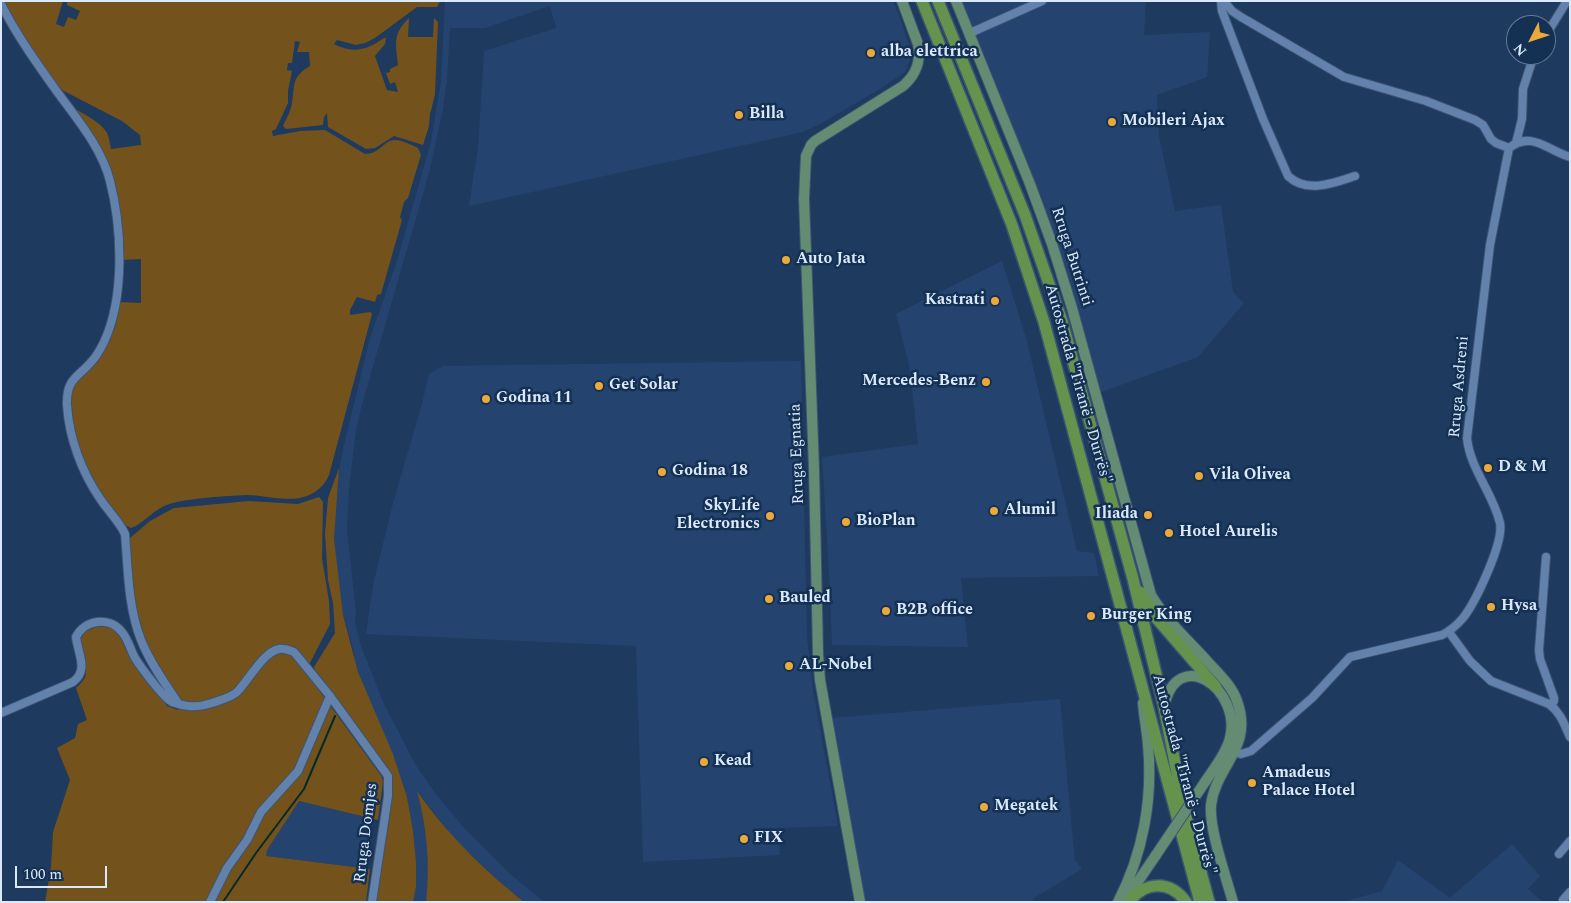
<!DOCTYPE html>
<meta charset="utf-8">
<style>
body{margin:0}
#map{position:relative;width:1571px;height:903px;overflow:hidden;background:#1e3a5f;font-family:Spectral,serif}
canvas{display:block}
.frame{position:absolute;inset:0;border:2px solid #dbe9fc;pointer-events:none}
.north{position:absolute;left:1506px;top:15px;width:50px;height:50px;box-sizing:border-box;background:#143053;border:1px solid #647a97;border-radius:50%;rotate:229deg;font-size:14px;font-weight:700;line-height:20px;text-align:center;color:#dbe9fc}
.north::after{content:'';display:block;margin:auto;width:18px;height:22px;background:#eca93a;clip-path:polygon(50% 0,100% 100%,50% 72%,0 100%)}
.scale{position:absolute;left:15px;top:866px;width:92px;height:22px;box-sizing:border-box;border:2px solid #dbe9fc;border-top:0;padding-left:6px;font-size:15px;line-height:18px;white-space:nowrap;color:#dbe9fc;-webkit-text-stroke:4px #143053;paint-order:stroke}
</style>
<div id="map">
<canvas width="1571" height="903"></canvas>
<div class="frame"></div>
<div class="north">N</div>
<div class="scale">100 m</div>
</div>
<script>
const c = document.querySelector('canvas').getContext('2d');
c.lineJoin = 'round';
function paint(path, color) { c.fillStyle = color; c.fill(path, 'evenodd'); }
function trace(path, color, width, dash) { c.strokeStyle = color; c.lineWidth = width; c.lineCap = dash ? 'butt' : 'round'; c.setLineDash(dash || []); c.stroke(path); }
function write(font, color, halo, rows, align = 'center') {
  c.font = font + ' Spectral,serif'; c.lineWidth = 5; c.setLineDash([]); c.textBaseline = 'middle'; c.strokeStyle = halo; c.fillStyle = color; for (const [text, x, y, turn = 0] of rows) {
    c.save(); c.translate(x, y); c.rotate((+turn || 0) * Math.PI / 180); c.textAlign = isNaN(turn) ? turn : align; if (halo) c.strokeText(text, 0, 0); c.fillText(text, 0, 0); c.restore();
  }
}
const built = new Path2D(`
 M445,1H893L903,26L910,49V60L905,72L880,89L818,125L803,132L469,206L478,148L484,51L556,28L550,6L485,28H450L447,79L443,109L429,173L361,408L356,430L349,489L347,530L356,613L355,622L361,646L384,704L415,764L435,793L465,829L509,873L544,902H524L508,889L456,841L418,792L427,838L428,883L426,902H413L416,887V861L413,831L407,797L393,754L368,700L354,659L353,648L343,615L336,566L334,539L335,510L338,477L343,449L370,338L398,258L431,142L441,82Z
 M956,1H1146L1144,35L1210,32L1207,77L1157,95L1159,136L1175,211L1221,205L1233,292L1244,303L1198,357L1096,394L1072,308Z
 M1002,261L1026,338L1077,551L1094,553L1099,576L961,578L968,647L832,645L830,590L822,457L918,444L910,370L896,314Z
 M801,361L807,638L813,691L838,826L779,828L780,855L643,862L636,646L366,634L373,585L393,503L422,404L429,374L443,366Z
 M1060,699L1073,841L1075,860L1082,869L1034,898L1032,902H862L832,718Z
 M299,801L373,819L367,869L265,857L267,850Z
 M1512,844L1540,876L1528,889L1543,902H1343L1382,891L1398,860L1450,898Z`);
const green = new Path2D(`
 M4,1H63L56,24L64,27L68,17L76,20L80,11L67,5V1H440L437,7H417L375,38L365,43L356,45L337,40L334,44C353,54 367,50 384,38H386L385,44L375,56L387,90L398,92L395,82L390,84L386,73L390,72V69L398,65C396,44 392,34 409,18L408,37H433L434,18L438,22L435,94L431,111L430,113L429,126L423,145L394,136L375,148L366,149L328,127L327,113L324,117L323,125L286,129L283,126C286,119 291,111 292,103C295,85 291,77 310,66L309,52H297L300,42L295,41L292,63H288L287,70L292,71L288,91V103L276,129L272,131L273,136L300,131L325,130L365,154C380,154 384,140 395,140C402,140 412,145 418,148L421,155L408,198L404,202L400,217L402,220L381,294L377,295L375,302L357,297L350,310V315L370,312L372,314L329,475C325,485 317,492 307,496C289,503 265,495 246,495C226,496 192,498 173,503C155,507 145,523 131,528L123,524L105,501L93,483L77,448L70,396L76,382L97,362L102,355L116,325L118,302L141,303V259L122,260L121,224L112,173L98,147L70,107C80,111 102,123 107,133C109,137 110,144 111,149L141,145L140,135L122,121L58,88L34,54Z
 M339,468L334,539L343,615L358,672L393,754L407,797L413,831L416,861V887L413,902H375L392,782L387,769L315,672L314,667L335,633L333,603L328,580L325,533L328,498Z
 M319,497L323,502L322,558L329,601L330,624L310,663L303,668L382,777L383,782L378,820L299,801L267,850L266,856L370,869L366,902H45L51,867L53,832L70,780L57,748L75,738L78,724L87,720L76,688C81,683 86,679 86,672C86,654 69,636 94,628C102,625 109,627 117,631L167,706L178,710L181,702L152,659L133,610L128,542L130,538L150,521L174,508L249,501L298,504Z
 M417,791C448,835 482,868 524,902H426C430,862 427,829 417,791Z`);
const stream = new Path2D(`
 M223,902L256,853L304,789L335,716`);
const minor = new Path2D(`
 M1221,1L1222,11L1263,119L1288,176C1307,194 1334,183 1355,176
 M1224,1L1232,11L1241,17L1344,77L1426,101L1475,120L1483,125L1491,139L1496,143L1509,148
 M1,4C17,36 38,65 58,93C78,120 102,149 110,181C122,228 125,297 104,342C101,348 97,356 92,361C78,378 66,378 67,405C69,438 82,473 101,500C109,512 119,521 125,534C128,569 128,607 141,640C150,663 165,683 178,703
 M970,33L1042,1
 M1546,35L1567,1
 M1516,143L1522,119L1523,89L1534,55
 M1546,557L1539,650L1540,659L1554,698V701L1551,705
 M1449,632L1470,661L1491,681L1549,704C1561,713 1564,724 1570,737
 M1,713L73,682C89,670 78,654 76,637C84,620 109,616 121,631C128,638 130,649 135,658C140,666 164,699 172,702C186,707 197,708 212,703C220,700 230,698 237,692C248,681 263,652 279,649C284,648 289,650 294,652L330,696L388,776V796L372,902
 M1236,752L1241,754L1251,751L1312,698L1350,657L1442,635C1450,631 1457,625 1463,618C1475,603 1504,543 1500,523C1493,493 1470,469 1467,438L1490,245L1509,148C1532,130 1548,151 1570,157
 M1559,854L1570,841
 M1563,900L1570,892
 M210,902L227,868L247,840L261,812L298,771L330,696`);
const major = new Path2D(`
 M956,1L1030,184L1052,244L1072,308L1151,595C1166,620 1188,640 1208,662C1219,674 1232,686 1237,701C1254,748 1216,765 1211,805C1209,829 1226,877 1233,902
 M1164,707C1177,644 1242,689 1230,738C1226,754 1214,768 1205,782
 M860,902L820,680L818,654L814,469L804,199L806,156L811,145L815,141L903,86C917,74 921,61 918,44L902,1
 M1118,902C1143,854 1153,799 1148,745C1147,731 1144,717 1143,703
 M1124,902L1156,855`);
const highway = new Path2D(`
 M922,1L1012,225L1044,322L1200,902
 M938,1L1025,215L1062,321L1133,579L1164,707L1184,809L1209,902
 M1140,592L1157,619L1216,687
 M1129,902C1145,881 1170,880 1186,902`);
const majorBridge = new Path2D(`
 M1156,855L1205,782`);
const markers = [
 [871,53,5,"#eca93a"],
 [739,115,5,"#eca93a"],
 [1112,122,5,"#eca93a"],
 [786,260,5,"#eca93a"],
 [995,301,5,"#eca93a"],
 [986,382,5,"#eca93a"],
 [599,386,5,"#eca93a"],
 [486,399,5,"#eca93a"],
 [1488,468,5,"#eca93a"],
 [662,472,5,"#eca93a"],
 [1199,476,5,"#eca93a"],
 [994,511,5,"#eca93a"],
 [1148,515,5,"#eca93a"],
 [770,516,5,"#eca93a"],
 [846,522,5,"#eca93a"],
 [1169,533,5,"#eca93a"],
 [769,599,5,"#eca93a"],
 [1491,607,5,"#eca93a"],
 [886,611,5,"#eca93a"],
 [1091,616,5,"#eca93a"],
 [789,666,5,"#eca93a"],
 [704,762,5,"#eca93a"],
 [1252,783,5,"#eca93a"],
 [984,807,5,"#eca93a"],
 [744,839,5,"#eca93a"]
];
const poiNames = [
 ["alba elettrica",881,53],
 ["Billa",749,115],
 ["Mobileri Ajax",1122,122],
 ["Auto Jata",796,260],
 ["Kastrati",985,301,"right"],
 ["Mercedes-Benz",976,382,"right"],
 ["Get Solar",609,386],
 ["Godina 11",496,399],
 ["D & M",1498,468],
 ["Godina 18",672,472],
 ["Vila Olivea",1209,476],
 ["SkyLife",760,507,"right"],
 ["Electronics",760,525,"right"],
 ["Alumil",1004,511],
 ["Iliada",1138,515,"right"],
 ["BioPlan",856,522],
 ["Hotel Aurelis",1179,533],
 ["Bauled",779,599],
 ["Hysa",1501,607],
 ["B2B office",896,611],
 ["Burger King",1101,616],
 ["AL-Nobel",799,666],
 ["Kead",714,762],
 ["Amadeus",1262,774],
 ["Palace Hotel",1262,792],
 ["Megatek",994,807],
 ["FIX",754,839]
];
const streetNames = [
 ["Rruga Butrinti",1071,257,72],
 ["Autostrada \"Tiranë - Durrës\"",1077,384,74],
 ["Rruga Asdreni",1460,387,-85],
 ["Rruga Egnatia",798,454,-92],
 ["Autostrada \"Tiranë - Durrës\"",1183,775,75],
 ["Rruga Domjes",367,833,-83]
];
paint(built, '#24446f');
paint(green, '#73521b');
trace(stream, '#032a2a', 2);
trace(minor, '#3d5473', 10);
trace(major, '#3d5473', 12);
trace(highway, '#3d5473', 14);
trace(minor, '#6382ab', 8);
trace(major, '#648c73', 10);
trace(highway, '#65924d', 11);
trace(majorBridge, '#3d5473', 12, []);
trace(majorBridge, '#648c73', 10);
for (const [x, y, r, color] of markers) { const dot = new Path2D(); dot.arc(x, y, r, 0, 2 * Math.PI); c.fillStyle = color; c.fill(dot); trace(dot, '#143053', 2); }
write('bold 16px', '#dbe9fc', '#143053', poiNames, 'left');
write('16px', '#dbe9fc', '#143053', streetNames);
</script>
